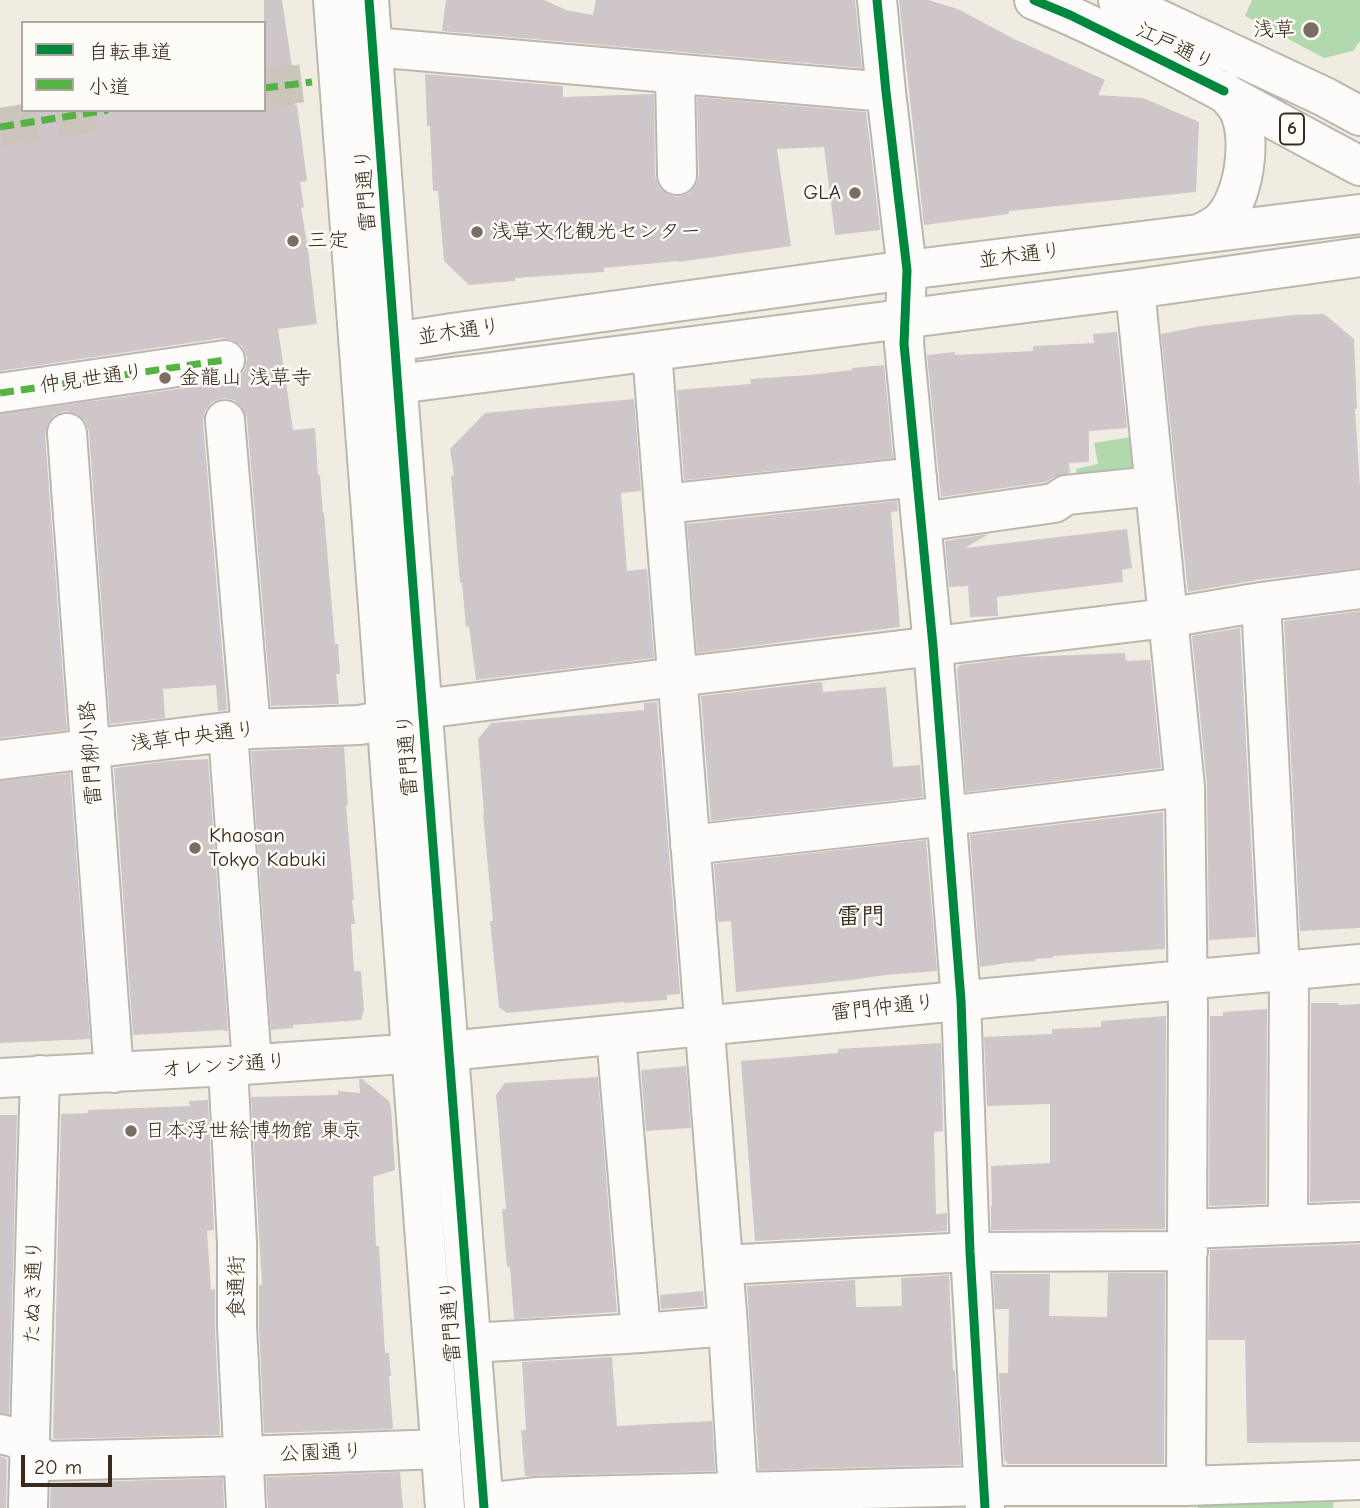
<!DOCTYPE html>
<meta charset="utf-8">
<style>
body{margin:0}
#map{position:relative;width:1360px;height:1508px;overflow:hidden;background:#f0ece2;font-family:"Comic Neue","Klee One",sans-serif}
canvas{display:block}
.legend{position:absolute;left:21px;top:21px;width:245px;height:91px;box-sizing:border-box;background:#fdfcf7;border:2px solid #afa8a0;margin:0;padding:9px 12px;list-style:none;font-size:21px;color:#3b2a1e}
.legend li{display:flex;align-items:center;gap:14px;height:35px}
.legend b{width:35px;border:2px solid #afa8a0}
.scale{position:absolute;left:21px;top:1455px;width:91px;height:32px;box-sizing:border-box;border:4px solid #3b2a1e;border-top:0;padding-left:9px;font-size:21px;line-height:24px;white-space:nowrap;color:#3b2a1e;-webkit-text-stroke:5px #fdfcf7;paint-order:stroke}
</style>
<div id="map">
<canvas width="1360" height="1508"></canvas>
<ul class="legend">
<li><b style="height:9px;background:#00873e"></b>自転車道</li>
<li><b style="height:9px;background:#57b245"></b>小道</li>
</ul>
<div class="scale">20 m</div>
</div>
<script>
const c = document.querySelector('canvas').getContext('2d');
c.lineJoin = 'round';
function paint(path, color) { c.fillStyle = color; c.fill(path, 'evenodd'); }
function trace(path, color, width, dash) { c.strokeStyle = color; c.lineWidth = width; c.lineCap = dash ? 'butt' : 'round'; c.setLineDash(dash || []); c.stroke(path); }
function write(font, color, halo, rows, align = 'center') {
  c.font = font + ' "Comic Neue","Klee One",sans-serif'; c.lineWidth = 5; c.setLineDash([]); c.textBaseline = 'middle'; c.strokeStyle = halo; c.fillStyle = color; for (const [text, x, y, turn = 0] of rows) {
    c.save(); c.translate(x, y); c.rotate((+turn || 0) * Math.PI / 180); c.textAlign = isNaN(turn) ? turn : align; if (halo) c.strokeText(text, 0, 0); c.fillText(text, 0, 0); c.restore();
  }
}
const green = new Path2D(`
 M1252,0H1360V41L1353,51L1324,58L1245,16Z
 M1137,436L1143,483L1081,489L1076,469L1098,464L1094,443Z
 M1334,1502L1333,1508H1198L1197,1505Z`);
const building = new Path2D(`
 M264,0H282L292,67H294L295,105H297L307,181L300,182L304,207L301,208L308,250L317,324L278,329L293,430L315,428L318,475H320L323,514L324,513L335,644H338L340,674H336L339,704L271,706L247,418L242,407L234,400L224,398L212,402L205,411L203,422L227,710L218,711L216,685L163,689L165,718L110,724L89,431L85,421L77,414L65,411L55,415L48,423L45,435L67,730L0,738V414L228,382L239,377L245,369L247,358L242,346L232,340L222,338L0,371V110H264Z
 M446,0H544L566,10L593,15L596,0H855L862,68L442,31Z
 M899,0H928L958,9L1014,39L1105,80L1098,95L1143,98L1199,122L1196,192L1009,211V214L924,225Z
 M425,74L563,86V97L654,94L655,176L659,187L667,194L677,197L689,193L696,185L699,175L697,97L866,112L880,230L835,235L824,147L777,149L791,246L678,262V261L604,268V272L515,278V281L469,285L444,261L438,191H433L430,126H427Z
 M1324,314L1354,339L1357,409H1355L1360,487V568L1257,580L1188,592L1161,334L1202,326L1293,315Z
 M1117,332L1127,428L1089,431V462L1069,463L1070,473L1054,477L1046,482L941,497L927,355L955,352V355L1033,351V346L1094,343L1093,334Z
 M884,365L893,458L684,480L677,390L751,384L750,379L809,375L852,370V368Z
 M634,399L641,491L621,493L627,571L647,569L654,658L476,680L469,626L466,627L462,583H460L451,476L454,475L450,449L485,413Z
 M897,501L898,511L891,512L900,627L697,653L687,524Z
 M1127,529L1132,568L1122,570L1123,582L997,597L998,616L970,617L968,586L949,587L945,541L989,534L965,548Z
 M1360,611V928L1300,931L1284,621Z
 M1240,628L1256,937L1209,940L1207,785L1192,636Z
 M1125,653L1126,661L1150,660L1161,768L966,792L957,669L960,665L1022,657Z
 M822,682L823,692L886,687L893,767L920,765L923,797L711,821L701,696Z
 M657,702L680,994L667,995V1000L624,1003V1002L507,1013L499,1007L490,921H493L483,814H484L478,739L491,723L644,710V703Z
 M344,747L348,805H346L354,900H352L355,924H351L354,971H361L364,1010L361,1020L293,1025V1028L271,1030L251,751Z
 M208,759L228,1031H224V1030L133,1035L114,768L169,761Z
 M70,773L90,1039L0,1043V781Z
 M1163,812L1165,949L1053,956V958L1035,959V961L1007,963L980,967L970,835Z
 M926,840L937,971L885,975L851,980L736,992L731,921L718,922L714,864Z
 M1311,1003H1338V1005L1360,1004V1200L1310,1202Z
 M1267,1009L1266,1204L1209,1206L1210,1016H1223V1012Z
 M1166,1016L1165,1229L991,1230V1206H992L991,1166L1050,1163V1104L987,1106L984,1037L1052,1034V1029L1101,1027V1021Z
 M941,1043L943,1131L934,1132L936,1214L947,1213V1231L755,1241L741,1061L838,1053V1049Z
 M686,1066L691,1128L646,1131L641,1070Z
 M598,1077L617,1312L514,1319L510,1267H507L502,1209H506L496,1095L505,1083Z
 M359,1079H362L389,1101L391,1108L395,1170L373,1177L376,1246H379L385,1353H389L391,1376H389L393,1429L264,1433L259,1325V1285H262L251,1097L338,1095V1091L360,1093Z
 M208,1100L214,1230L207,1231L211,1290L215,1289V1327L220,1435L53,1439L61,1114L88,1113V1110L190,1106L189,1101Z
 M0,1115H17L9,1414L0,1413Z
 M1360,1244V1442L1247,1443L1245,1340H1208L1210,1250Z
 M1108,1273H1165L1164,1464H1008L1004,1459L999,1373H1008L1009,1309H995L993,1274H1050L1049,1316L1107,1317Z
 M949,1275L953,1371L955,1370L961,1465L759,1470L747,1286L855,1280L856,1307L902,1306L901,1278Z
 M703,1291L704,1306L661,1309L660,1295Z
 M612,1357L617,1426L712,1421L715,1471L525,1476L521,1430H526L522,1362Z
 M0,1456L7,1459L6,1508H0Z
 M400,1472L403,1508H268L266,1477Z
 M223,1478L224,1508H50L51,1483Z`);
const minorTunnel = new Path2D(`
 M264,88L312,82
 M0,127L108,110`);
const minor = new Path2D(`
 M333,0L445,1508
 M369,0L401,430L484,1508
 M877,0L886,92L907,270L904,344L933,646L961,1000L970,1252L985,1508
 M373,47L886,92
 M675,74L677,175
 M1202,233C1208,229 1216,226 1221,221C1244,199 1252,141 1240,113C1237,105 1229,98 1224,91
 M1135,289L1185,787L1188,1008L1186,1486
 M652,352L728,1326L739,1508
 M373,354L395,342L452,333L907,270L1360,214
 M377,371L398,384L1135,289L1360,257
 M0,393L225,360
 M225,420L251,729
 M67,433L114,1073
 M664,504L917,477
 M921,522L1054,503L1066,495L1154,486
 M1261,602L1280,971
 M228,732L252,1064
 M0,760L251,729L359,725L387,720L422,709L677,677L1167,618L1261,602L1360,589
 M690,845L947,816L1185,787
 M616,1035L641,1333
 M228,1066L237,1243V1326L246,1508
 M0,1078L228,1066L448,1051L988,998L1360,964
 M1288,1225L1289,970
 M1188,1229L1360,1222
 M723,1265L970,1252L1188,1251
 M471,1343L641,1333L728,1326
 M0,1434L17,1438L45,1461L243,1456L441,1449
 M484,1503L535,1497L983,1486H1186L1360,1480
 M28,1508L40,1075`);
const highway = new Path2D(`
 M1034,0C1147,47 1252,109 1360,166
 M1118,0L1325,97L1360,116`);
const quiet = new Path2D(`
 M264,88L312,82
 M0,127L108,110
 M0,393L225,360`);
const cycleway = new Path2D(`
 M369,0L401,430L484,1508
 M877,0L886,92L907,270L904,344L933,646L961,1000L970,1252L985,1508
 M1034,0L1070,15L1224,91`);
const markers = [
 [1311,30,9,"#7a6e63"],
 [855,193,7,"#7a6e63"],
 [477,232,7,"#7a6e63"],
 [293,241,7,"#7a6e63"],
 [165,378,7,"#7a6e63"],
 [195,848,7,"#7a6e63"],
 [131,1131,7,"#7a6e63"]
];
const shields = [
 [1292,129,24]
];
const shieldNames = [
 ["6",1292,129]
];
const poiNames = [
 ["浅草",1295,30,"right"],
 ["GLA",841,193,"right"],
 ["浅草文化観光センター",491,232],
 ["三定",307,241],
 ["金龍山 浅草寺",179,378],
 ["Khaosan",209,836],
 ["Tokyo Kabuki",209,860],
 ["日本浮世絵博物館 東京",145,1131]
];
const streetNames = [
 ["江戸通り",1175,47,26],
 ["雷門通り",366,190,-94],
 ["並木通り",1020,256,-7],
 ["並木通り",459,332,-8],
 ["仲見世通り",92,379,-8],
 ["浅草中央通り",193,737,-7],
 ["雷門柳小路",91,753,-94],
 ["雷門通り",408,755,-94],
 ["雷門仲通り",883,1008,-6],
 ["オレンジ通り",224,1066,-4],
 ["食通街",237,1287,-90],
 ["たぬき通り",34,1292,-89],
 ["雷門通り",451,1321,-94],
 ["公園通り",321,1453,-2]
];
const quarterNames = [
 ["雷門",861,917]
];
paint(green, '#b2d8ae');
paint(building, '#cfc6ca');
trace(minorTunnel, '#ccc5bb', 38, [38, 19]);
trace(minor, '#bbb7af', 42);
trace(highway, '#bbb7af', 42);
trace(minor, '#fdfcfb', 38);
trace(highway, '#fdfcfb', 38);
trace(quiet, '#57b245', 7, [14, 7]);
trace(cycleway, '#00873e', 9);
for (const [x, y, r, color] of markers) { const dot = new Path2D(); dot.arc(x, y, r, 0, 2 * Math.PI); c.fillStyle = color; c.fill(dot); trace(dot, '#fdfcf7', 2.5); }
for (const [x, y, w] of shields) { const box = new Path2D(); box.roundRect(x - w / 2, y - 15.5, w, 31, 5); c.fillStyle = '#fdfcf7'; c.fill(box); trace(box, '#3b2a1e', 2); }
write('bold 19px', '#3b2a1e', null, shieldNames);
write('21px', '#3b2a1e', '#fdfcf7', poiNames, 'left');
write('21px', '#3b2a1e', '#fdfcf7', streetNames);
write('bold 24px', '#3b2a1e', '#fdfcf7', quarterNames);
</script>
